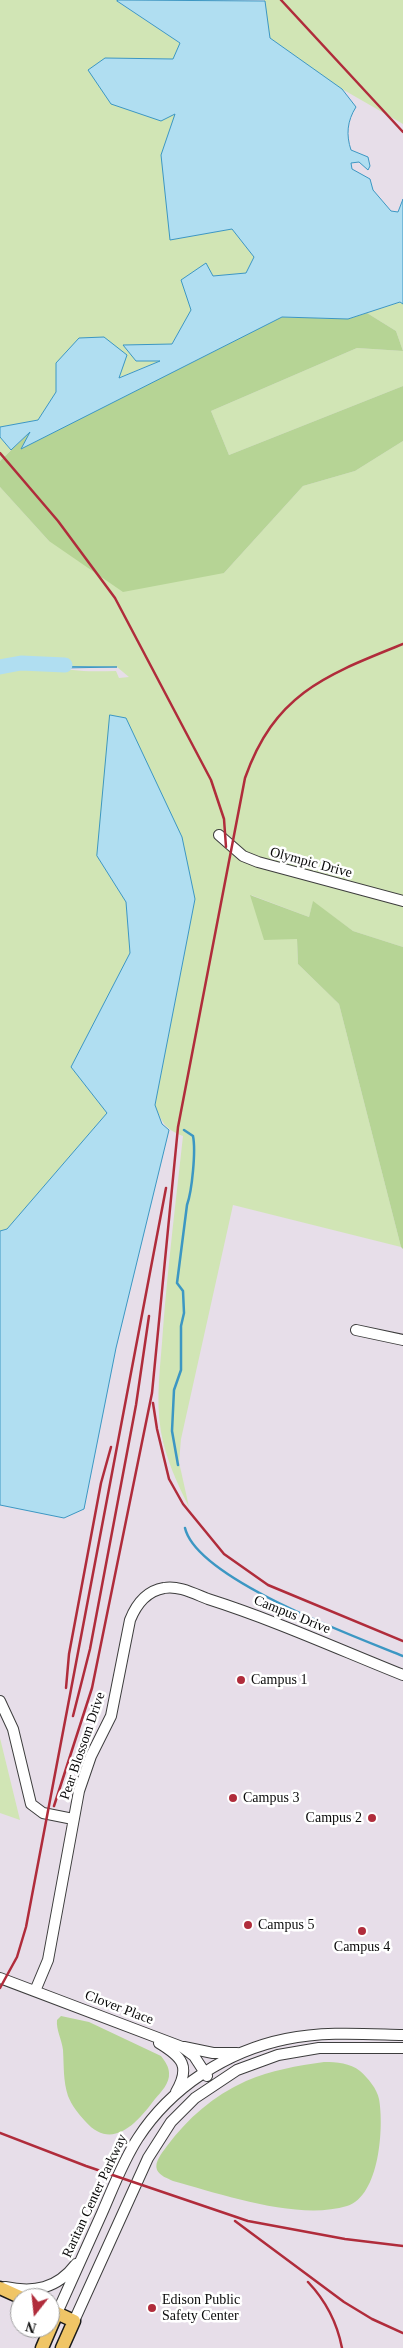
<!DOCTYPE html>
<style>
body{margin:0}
#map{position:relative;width:403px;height:2348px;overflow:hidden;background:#fef8e8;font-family:"Times New Roman",serif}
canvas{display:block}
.north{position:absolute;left:10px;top:2288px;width:50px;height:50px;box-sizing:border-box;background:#fff;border:1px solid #9d9d9d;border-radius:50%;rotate:196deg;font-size:14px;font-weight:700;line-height:20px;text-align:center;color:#0a0a0a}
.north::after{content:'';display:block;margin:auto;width:18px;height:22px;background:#b02c3b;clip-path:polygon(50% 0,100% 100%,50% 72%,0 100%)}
</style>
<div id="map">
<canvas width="403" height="2348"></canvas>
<div class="north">N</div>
</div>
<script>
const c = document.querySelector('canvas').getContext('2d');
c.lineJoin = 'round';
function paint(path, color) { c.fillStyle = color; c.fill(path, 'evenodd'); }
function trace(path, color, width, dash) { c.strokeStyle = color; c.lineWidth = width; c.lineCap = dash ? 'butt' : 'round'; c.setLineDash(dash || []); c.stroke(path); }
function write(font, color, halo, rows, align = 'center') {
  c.font = font + ' "Times New Roman",serif'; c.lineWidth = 5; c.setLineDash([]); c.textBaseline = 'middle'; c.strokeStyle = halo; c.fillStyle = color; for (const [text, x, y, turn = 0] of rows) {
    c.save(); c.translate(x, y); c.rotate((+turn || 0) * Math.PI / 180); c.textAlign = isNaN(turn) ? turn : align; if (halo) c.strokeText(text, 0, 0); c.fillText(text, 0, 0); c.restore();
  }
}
const industrial = new Path2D(`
 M0,0H403V2348H0ZM20,2298H50V2328H20Z`);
const green = new Path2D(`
 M0,0H119L118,2L180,43L174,59L105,58L175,114L170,240L232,229L254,257L246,273L212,276L162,360L118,378L56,363V392L38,420L0,427Z
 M264,0H403V124L342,89L270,38Z
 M401,302L403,304V386L229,455L211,411L357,348L403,351L396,331L367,313Z
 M0,437L11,450L0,461Z
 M403,441V947L353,931L313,902L309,917L251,895L297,939L298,964L339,1004L401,1247L233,1205L181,1439L179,1462L189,1507C177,1483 166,1459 161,1432C155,1398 161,1363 163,1329C168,1265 176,1200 183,1136C165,1129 162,1123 155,1105L195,899L97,856L126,902L130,953L71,1067L107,1113L7,1229L0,1231V673C21,664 51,667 73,670C87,672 102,671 116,671L119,678L129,677L117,667L0,666V487L49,541L224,573L303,486L355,471Z
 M0,1738L20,1820L0,1813Z`);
const forest = new Path2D(`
 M367,313L396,331L403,351L357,348L211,411L229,455L403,386V441L355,471L303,486L224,573L123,592L49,541L0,487V461L32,430L22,448L282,317L348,319Z
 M250,895L309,917L313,901L353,931L403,947V1249L401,1247L339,1004L298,964L297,939L264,940Z
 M61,2016L89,2022L161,2056C165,2061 169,2067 169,2073C170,2083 161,2092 155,2099C137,2123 112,2152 85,2121C78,2113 72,2106 68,2096C63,2081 64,2066 63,2050C62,2040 56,2030 57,2020Z
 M324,2062C337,2062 350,2063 360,2071C368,2078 377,2089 379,2099C384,2126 380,2196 347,2206C298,2221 221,2194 173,2181C167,2178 160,2176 157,2170C154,2162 162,2153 167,2146C188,2118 213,2096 246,2081C271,2070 297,2066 324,2062Z`);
const water = new Path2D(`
 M119,0L265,1L270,38L342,89L356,107C347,121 346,135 351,150L368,157L370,166L368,170L359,162L351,163L352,169L370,179L373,190L391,211L398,212L403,199V304L400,302L348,319L282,317L21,449L30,432L11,450L0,437V427L38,420L56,392V363L79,338L104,337L127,355L119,378L160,361H136L123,345L172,344L191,310L181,280L206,263L213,276L246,273L254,257L232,229L170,240L161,155L175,114L161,121L111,104L88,70L105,58L173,59L180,43L117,1Z
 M0,666L117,667L9,669L0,673Z
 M110,715L126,718L182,837L195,899L155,1105L162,1124L169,1130L116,1348L84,1509L64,1518L0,1505V1231L7,1229L107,1113L71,1067L130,953L126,902L97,856Z`);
const stream = new Path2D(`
 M178,1465L172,1431L174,1390L181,1370V1326L184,1313L183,1291L177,1283L187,1205C192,1191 196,1151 193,1136L184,1130
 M185,1528C197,1579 356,1637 403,1656`);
const river = new Path2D(`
 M0,667L21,663L65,665`);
const minor = new Path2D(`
 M219,835L243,856L258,862L403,901
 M356,1330L403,1340
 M0,1701L13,1729L31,1804L43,1813L73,1819
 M0,1978L182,2047L194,2056L207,2076
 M35,1991L48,1960L79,1791L91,1756L111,1716L130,1620C136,1605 146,1591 164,1588C178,1585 195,1594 208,1599C274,1620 338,1649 403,1675
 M159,2043C182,2057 191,2066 176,2092
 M184,2047L213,2053H237
 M5,2287C34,2293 57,2289 76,2264
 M57,2313C72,2280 87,2246 102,2213C113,2188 123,2161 138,2138C171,2087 227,2051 286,2039C324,2031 364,2034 403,2035
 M74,2321L148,2158L171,2122L195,2098L237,2070L278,2055L319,2048H403`);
const major = new Path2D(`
 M0,2288L22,2298
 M50,2310L74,2321L62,2348
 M42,2348L57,2313`);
const rail = new Path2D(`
 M281,0L403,132
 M0,453L58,521L115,598L211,780L224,819L226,847
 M153,1403L157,1429L169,1479L183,1504L224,1554L268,1585L403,1641
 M66,1688L69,1654L101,1483L111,1447
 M73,1716L90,1649L136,1405L149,1316
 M54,1806L92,1688L152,1393L178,1127L245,778C275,693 326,675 403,644
 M0,1988L17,1957L26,1927L166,1188
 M0,2133L86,2166L248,2221L345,2239L403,2246
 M235,2221L344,2302L372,2319L403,2333
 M308,2282C326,2301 337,2322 342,2348`);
const markers = [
 [241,1680,5,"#b02c3b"],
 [233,1798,5,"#b02c3b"],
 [372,1818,5,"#b02c3b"],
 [248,1925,5,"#b02c3b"],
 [362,1931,5,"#b02c3b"],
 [152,2308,5,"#b02c3b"]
];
const streetNames = [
 ["Olympic Drive",311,863,15],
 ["Campus Drive",292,1615,22],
 ["Pear Blossom Drive",83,1746,-71],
 ["Clover Place",119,2008,21],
 ["Raritan Center Parkway",95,2196,-65]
];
const poiNames = [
 ["Campus 1",251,1680],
 ["Campus 3",243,1798],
 ["Campus 2",362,1818,"right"],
 ["Campus 5",258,1925],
 ["Campus 4",362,1947,"center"],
 ["Edison Public",162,2300],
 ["Safety Center",162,2316]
];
paint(industrial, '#e7dee9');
paint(green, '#d1e5b5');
paint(forest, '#b6d495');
paint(water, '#b0def1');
trace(water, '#3c97c3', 1);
trace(stream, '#3c97c3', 2.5);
trace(river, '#b0def1', 15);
trace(minor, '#3d3d3d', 12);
trace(major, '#1b1b1b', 15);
trace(minor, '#fff', 10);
trace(major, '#f0c566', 12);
trace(rail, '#b02c3b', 2.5);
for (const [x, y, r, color] of markers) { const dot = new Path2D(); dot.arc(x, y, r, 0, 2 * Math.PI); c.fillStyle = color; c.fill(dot); trace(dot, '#fff', 2); }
write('14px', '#0a0a0a', '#fff', streetNames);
write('14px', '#0a0a0a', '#fff', poiNames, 'left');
</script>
